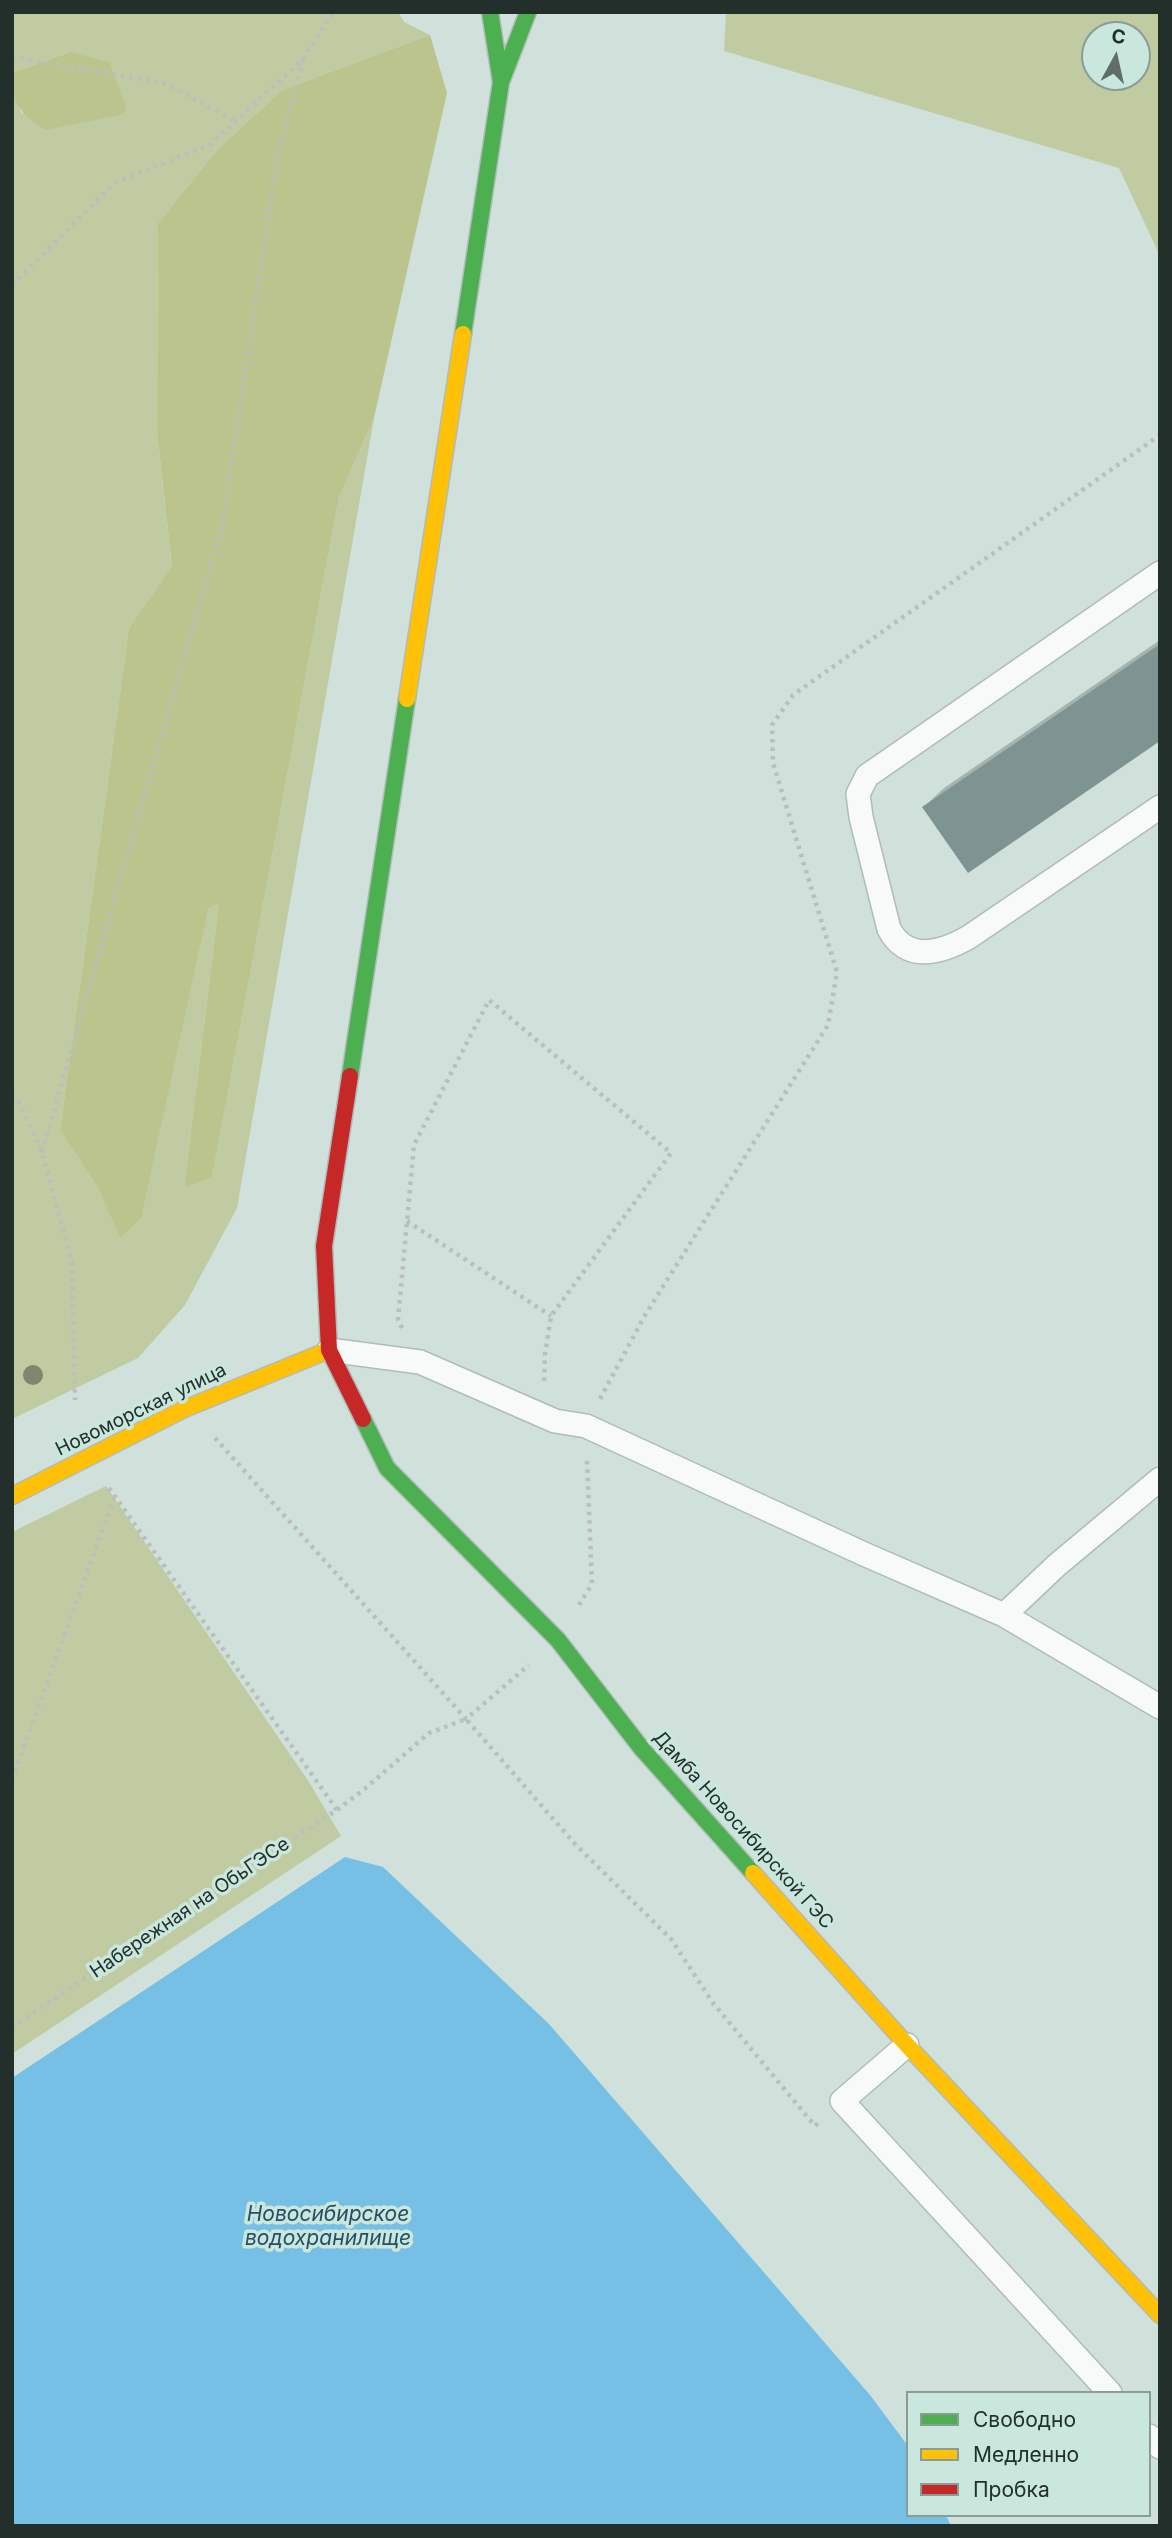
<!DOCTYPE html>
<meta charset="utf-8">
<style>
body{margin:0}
#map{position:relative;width:1172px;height:2538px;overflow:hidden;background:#d0e0db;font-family:Inter,sans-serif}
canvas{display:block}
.frame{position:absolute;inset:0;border:14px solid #232f2b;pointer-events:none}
.legend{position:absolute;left:906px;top:2391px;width:245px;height:126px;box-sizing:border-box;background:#c9e7dd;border:2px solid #879d96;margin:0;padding:9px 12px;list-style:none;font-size:21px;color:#232f2b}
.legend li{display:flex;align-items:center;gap:14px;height:35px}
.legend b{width:35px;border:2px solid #879d96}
.north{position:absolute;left:1081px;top:21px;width:70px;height:70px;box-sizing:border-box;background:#c9e7dd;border:2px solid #879d96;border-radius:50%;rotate:8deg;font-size:19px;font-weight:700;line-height:28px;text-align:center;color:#232f2b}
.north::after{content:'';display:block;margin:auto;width:24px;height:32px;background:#606d69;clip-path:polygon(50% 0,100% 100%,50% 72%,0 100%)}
</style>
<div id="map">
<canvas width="1172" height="2538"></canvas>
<div class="frame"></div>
<ul class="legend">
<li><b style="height:9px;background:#4caf50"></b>Свободно</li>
<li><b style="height:9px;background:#ffc107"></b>Медленно</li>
<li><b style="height:9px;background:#c62828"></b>Пробка</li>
</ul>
<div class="north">С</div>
</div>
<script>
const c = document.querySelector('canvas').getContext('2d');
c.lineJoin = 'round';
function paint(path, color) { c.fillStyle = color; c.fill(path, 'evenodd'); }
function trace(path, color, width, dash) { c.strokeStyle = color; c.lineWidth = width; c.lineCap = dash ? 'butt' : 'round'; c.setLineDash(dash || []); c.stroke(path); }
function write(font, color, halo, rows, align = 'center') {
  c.font = font + ' Inter,sans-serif'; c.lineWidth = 7; c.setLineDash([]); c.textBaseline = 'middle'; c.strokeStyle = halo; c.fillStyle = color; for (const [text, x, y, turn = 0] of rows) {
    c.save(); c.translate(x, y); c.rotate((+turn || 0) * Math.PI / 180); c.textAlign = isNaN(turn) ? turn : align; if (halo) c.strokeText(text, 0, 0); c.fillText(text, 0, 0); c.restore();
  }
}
const green = new Path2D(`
 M12,12H398L404,22L430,35L282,90L218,149L158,223L157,432L172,568L129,628L60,1130L98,1188L120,1237L208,909L219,903L184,1188L212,1178L339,497L374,418L237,1208L185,1305L138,1358L12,1419V90L22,114L70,52L12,73Z
 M726,12H1160V256L1119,168L724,51ZM1095,35H1137V77H1095Z
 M106,1486L309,1782L341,1836L12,2054V1532Z`);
const forest = new Path2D(`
 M430,35L447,93L374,418L339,497L212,1178L184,1188L219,903L208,909L141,1218L120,1238L98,1188L60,1130L129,628L172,567L157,432L158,223L218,149L282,90Z
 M70,52L109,62L127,110L120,115L45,130C20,113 12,105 12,73Z`);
const water = new Path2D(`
 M345,1857L383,1867L549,2024L870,2395L908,2446V2515H946L951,2526H12V2078Z`);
const shadow = new Path2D(`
 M1160,640V739L924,807L944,788Z`);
const building = new Path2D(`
 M1160,644V741L968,873L922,807Z`);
const path = new Path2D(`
 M12,57L164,83L236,121
 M12,285L114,183L211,144L303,59L333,12
 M12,1095L20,1104L42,1152L72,1263L75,1400
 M42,1152L222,526L277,158L303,59
 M407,1221L551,1316
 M402,1328L398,1320L414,1145L489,1000L671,1153L551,1316L545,1354L544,1383
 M600,1399L645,1315L828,1025L837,972L773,763L772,725L793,695L1160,435
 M215,1438L466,1719L529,1665
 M109,1488L337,1810
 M579,1605L592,1584L587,1460
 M12,1780L114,1498
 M12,2027L337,1810L367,1787L429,1733L466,1719L575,1844L671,1939L713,2003L815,2126L820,2121`);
const lane = new Path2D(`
 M1160,573L867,776L858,794L861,817L889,929C907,963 941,953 969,937L1160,807
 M329,1350L420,1362L555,1421L586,1426L864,1554L1004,1615L1160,1707
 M1004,1615L1057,1565L1160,1479
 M907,2045L842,2101L1110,2393
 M1149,2436L1160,2447`);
const fast = new Path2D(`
 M490,12L501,82
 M463,334L501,82L528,12
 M350,1076L407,699
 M363,1419L387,1468L558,1640L642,1749L753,1873`);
const slow = new Path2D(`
 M407,699L463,334
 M12,1496L184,1409L329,1350
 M753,1873L907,2045L1160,2315`);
const jam = new Path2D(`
 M350,1076L324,1246L329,1350L363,1419`);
const trees = [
 [33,1375]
];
const streetNames = [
 ["Новоморская улица",141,1410,-26],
 ["Дамба Новосибирской ГЭС",743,1830,48],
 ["Набережная на ОбьГЭСе",190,1908,-34]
];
const waterNames = [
 ["Новосибирское",328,2215],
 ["водохранилище",328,2239]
];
paint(green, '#c1cba1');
paint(forest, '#bbc48c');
paint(water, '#75c0e4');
paint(shadow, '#0003');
paint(building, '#7e9493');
trace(lane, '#afbcb8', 26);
trace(fast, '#afbcb8', 19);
trace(slow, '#afbcb8', 19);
trace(jam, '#afbcb8', 19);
trace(path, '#babfbd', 4.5, [3.5, 5]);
trace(lane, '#f8fafa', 23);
trace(fast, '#4caf50', 16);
trace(slow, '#ffc107', 16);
trace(jam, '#c62828', 16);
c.fillStyle = '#7e866e';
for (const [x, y] of trees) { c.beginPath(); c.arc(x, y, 10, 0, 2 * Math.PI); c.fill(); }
write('19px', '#232f2b', '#c9e7dd', streetNames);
write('italic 21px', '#254f66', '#c9e7dd', waterNames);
</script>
